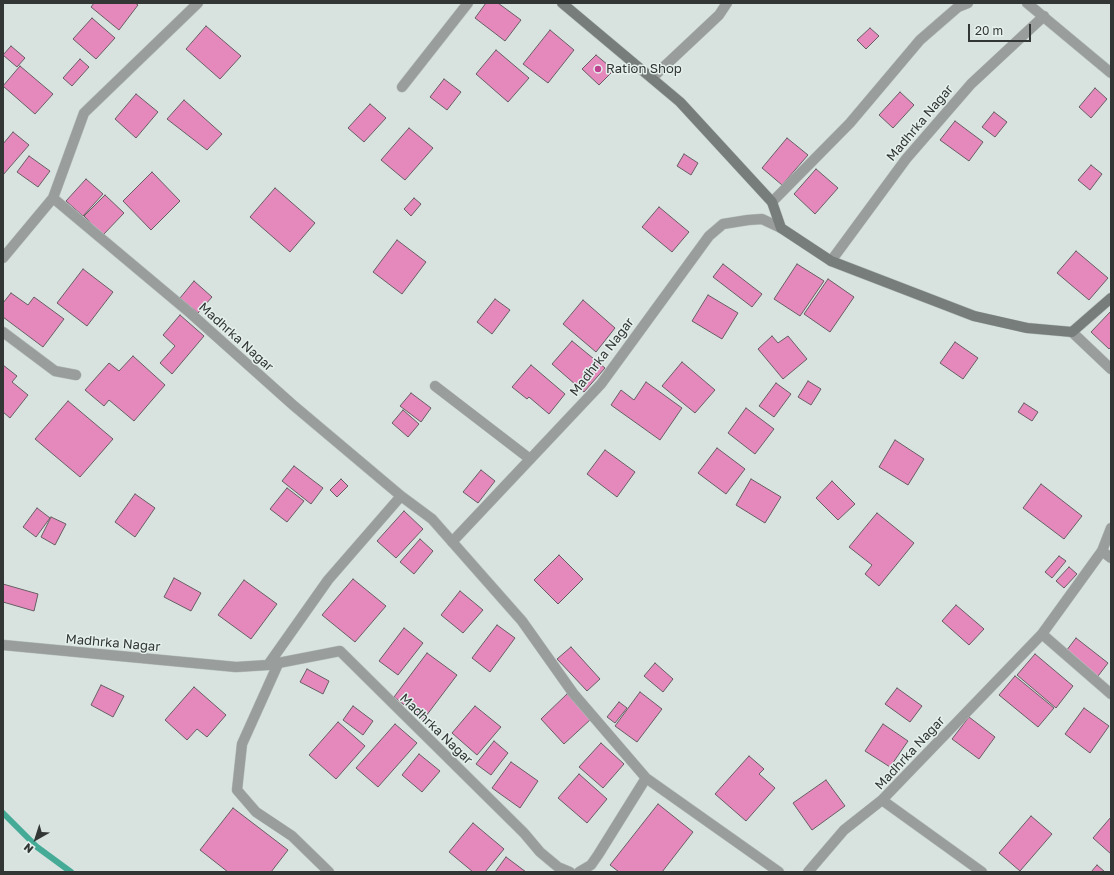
<!DOCTYPE html>
<html>
<head>
<meta charset="utf-8">
<style>
  body { margin:0 }
  #map { position:relative; width:1114px; height:875px; overflow:hidden; background:#d8e3e0; font-family:"Golos Text",sans-serif }
  canvas { display:block }
  .frame { position:absolute; inset:0; border:4px solid #323635; pointer-events:none }
  .north { position:absolute; left:16px; top:819px; width:40px; height:40px; -webkit-text-stroke:3px #e5f0ed; paint-order:stroke; rotate:219deg; font-size:11px; font-weight:700; line-height:16px; text-align:center; color:#323635 }
  .north::after { content:''; display:block; margin:auto; width:14px; height:18px; background:#323635; clip-path:polygon(50% 0,100% 100%,50% 72%,0 100%) }
  .scale { position:absolute; left:968px; top:24px; width:63px; height:18px; box-sizing:border-box; border:2px solid #323635; border-top:0; padding-left:5px; font-size:12px; line-height:14px; white-space:nowrap; color:#323635; -webkit-text-stroke:3px #e5f0ed; paint-order:stroke }
</style>
</head>
<body>
<div id="map">
<canvas width="1114" height="875"></canvas>
<div class="frame"></div>
<div class="north">N</div>
<div class="scale">20 m</div>
</div>
<script>
const ctx = document.querySelector('canvas').getContext('2d');
ctx.lineJoin = 'round';
const poly = rows => new Path2D(rows.map(r => 'M' + r).join(''));
function stroke(path, color, width, dash) { ctx.strokeStyle = color; ctx.lineWidth = width; ctx.lineCap = dash ? 'butt' : 'round'; ctx.setLineDash(dash || []); ctx.stroke(path); }
function paint(path, color) { ctx.fillStyle = color; ctx.fill(path, 'evenodd'); }
function label(font, color, halo, rows, align = 'center') {
  ctx.font = font + ' "Golos Text",sans-serif'; ctx.lineWidth = 3; ctx.setLineDash([]); ctx.textBaseline = 'middle'; ctx.strokeStyle = halo; ctx.fillStyle = color; for (const [text, x, y, turn = 0] of rows) {
    ctx.save(); ctx.translate(x, y); ctx.rotate((+turn || 0) * Math.PI / 180); ctx.textAlign = isNaN(turn) ? turn : align; if (halo) ctx.strokeText(text, 0, 0); ctx.fillText(text, 0, 0); ctx.restore();
  }
}
const stream = poly([
  [3,813,37,847,71,872]
]);
const building = poly([
  [94,3,135,3,138,5,119,30,91,7,94,3],
  [486,3,498,3,521,20,505,41,475,18,486,3],
  [92,18,115,38,96,59,73,39,92,18],
  [206,26,241,56,220,79,186,49,206,26],
  [870,28,879,36,866,49,857,40,870,28],
  [550,30,574,50,548,83,523,64,550,30],
  [11,46,25,58,17,67,3,55,11,46],
  [496,50,529,78,508,102,476,74,496,50],
  [596,55,614,70,599,85,582,69,596,55],
  [80,59,89,67,72,86,63,78,80,59],
  [20,66,53,94,35,114,3,86,20,66],
  [444,79,461,92,447,110,430,97,444,79],
  [1095,88,1107,99,1091,118,1079,107,1095,88],
  [900,92,914,105,893,128,879,115,900,92],
  [136,94,158,112,136,138,115,119,136,94],
  [184,100,222,134,207,150,167,119,184,100],
  [370,104,386,118,364,142,348,128,370,104],
  [994,112,1007,122,995,137,982,127,994,112],
  [955,121,983,142,969,161,940,140,955,121],
  [409,128,433,148,405,180,381,160,409,128],
  [13,132,29,145,3,175,3,144,13,132],
  [787,138,808,155,782,185,762,168,787,138],
  [684,154,698,163,691,175,677,166,684,154],
  [29,156,50,171,38,187,17,172,29,156],
  [1091,165,1102,174,1090,190,1078,180,1091,165],
  [816,169,838,188,815,214,794,194,816,169],
  [152,172,180,201,151,230,123,201,152,172],
  [86,179,103,194,83,216,66,201,86,179],
  [275,188,315,223,290,252,250,217,275,188],
  [105,195,124,213,103,235,84,216,105,195],
  [414,198,421,204,411,216,404,209,414,198],
  [659,207,689,232,672,252,642,227,659,207],
  [397,240,426,262,402,294,373,272,397,240],
  [1076,251,1108,278,1089,300,1057,273,1076,251],
  [723,264,762,294,752,307,713,277,723,264],
  [797,264,824,281,800,316,774,299,797,264],
  [83,269,113,292,87,326,57,303,83,269],
  [828,279,854,297,830,332,804,314,828,279],
  [194,281,212,297,198,313,180,298,194,281],
  [11,293,28,305,34,297,64,319,43,347,3,317,3,303,11,293],
  [708,295,738,313,722,339,692,321,708,295],
  [495,299,510,310,492,334,477,322,495,299],
  [583,300,615,328,596,352,563,324,583,300],
  [1111,311,1111,347,1109,349,1091,332,1111,311],
  [180,315,204,336,172,374,160,363,175,346,163,335,180,315],
  [772,336,778,343,788,336,807,359,783,379,758,349,772,336],
  [572,341,605,368,584,392,552,364,572,341],
  [955,342,978,358,963,379,940,363,955,342],
  [133,356,165,385,134,421,109,400,104,406,85,390,109,363,119,371,133,356],
  [682,362,715,390,695,413,662,386,682,362],
  [3,365,17,376,12,382,28,395,10,418,3,412,3,365],
  [531,365,565,394,549,414,529,397,527,399,512,387,531,365],
  [808,381,821,389,811,405,798,397,808,381],
  [646,382,682,408,660,440,611,405,621,390,634,400,646,382],
  [776,383,791,394,774,417,759,406,776,383],
  [411,393,431,408,421,422,400,406,411,393],
  [68,401,113,439,80,477,35,439,68,401],
  [1024,403,1038,412,1032,421,1018,412,1024,403],
  [746,408,774,429,755,454,728,433,746,408],
  [403,410,419,424,408,437,392,423,403,410],
  [895,440,924,459,908,485,879,467,895,440],
  [717,448,745,469,726,494,698,473,717,448],
  [605,450,635,472,617,497,587,474,605,450],
  [294,466,323,488,311,504,282,481,294,466],
  [481,470,495,481,478,503,463,492,481,470],
  [341,479,348,486,337,497,330,490,341,479],
  [751,479,781,497,765,523,736,505,751,479],
  [832,481,855,504,838,520,816,498,832,481],
  [1041,484,1082,516,1064,539,1023,508,1041,484],
  [287,488,304,501,287,522,270,509,287,488],
  [135,494,155,508,135,537,115,522,135,494],
  [37,508,50,518,36,537,23,527,37,508],
  [404,511,423,529,396,558,377,541,404,511],
  [877,513,914,543,879,586,865,574,872,565,849,547,877,513],
  [51,517,66,524,55,545,41,537,51,517],
  [420,539,433,551,414,574,400,562,420,539],
  [559,555,583,579,558,604,534,580,559,555],
  [1059,556,1066,561,1052,578,1045,572,1059,556],
  [1069,567,1077,574,1064,588,1056,581,1069,567],
  [174,578,201,593,191,611,164,597,174,578],
  [353,579,386,606,355,642,322,615,353,579],
  [244,580,277,604,251,639,218,615,244,580],
  [3,584,38,594,34,611,3,602,3,584],
  [460,591,483,610,463,633,441,615,460,591],
  [956,605,984,629,969,645,942,621,956,605],
  [497,625,515,638,490,672,472,658,497,625],
  [404,628,423,643,398,675,379,661,404,628],
  [1076,638,1108,663,1095,680,1063,655,1076,638],
  [571,647,600,679,587,691,557,659,571,647],
  [427,653,457,675,423,720,394,697,427,653],
  [1035,654,1073,686,1056,708,1017,675,1035,654],
  [655,663,673,679,663,692,644,676,655,663],
  [307,669,329,681,323,694,300,682,307,669],
  [1015,676,1054,708,1038,727,999,695,1015,676],
  [101,685,124,696,113,717,91,705,101,685],
  [194,687,226,715,207,737,197,729,187,740,165,720,194,687],
  [897,688,922,706,910,722,885,704,897,688],
  [640,692,662,709,637,742,615,726,640,692],
  [567,694,591,719,564,744,541,719,567,694],
  [619,702,627,708,615,723,607,717,619,702],
  [353,706,373,721,363,735,343,720,353,706],
  [475,706,501,727,477,755,452,733,475,706],
  [1084,708,1109,726,1090,753,1065,734,1084,708],
  [969,717,995,737,979,759,952,739,969,717],
  [338,722,365,746,336,779,309,755,338,722],
  [395,724,417,743,378,787,356,768,395,724],
  [883,724,908,741,890,767,865,751,883,724],
  [494,741,508,753,491,775,476,764,494,741],
  [601,743,624,764,603,788,579,767,601,743],
  [419,754,440,771,422,792,402,775,419,754],
  [749,756,764,769,759,774,775,788,746,821,715,794,749,756],
  [511,762,538,781,520,808,492,788,511,762],
  [579,774,607,799,587,823,558,798,579,774],
  [826,780,845,806,812,830,793,803,826,780],
  [658,804,693,832,662,872,619,872,610,865,658,804],
  [233,808,288,850,271,872,228,872,200,850,233,808],
  [1031,816,1052,834,1020,871,999,853,1031,816],
  [1111,817,1111,854,1093,838,1111,817],
  [473,823,504,849,485,872,473,872,449,852,473,823],
  [506,857,526,872,495,872,506,857],
  [1097,865,1105,872,1091,872,1097,865]
]);
const lane = poly([
  [652,78,719,15,727,3],
  [435,386,530,459]
]);
const street = poly([
  [1027,3,1111,73],
  [402,87,468,3],
  [53,198,189,312,293,405,401,496,432,519,522,621,573,693,646,778,779,872],
  [772,202,850,123,920,40,958,7,968,3],
  [3,258,53,198,84,113,198,3],
  [831,261,906,159,971,84,1044,16],
  [3,332,55,371,76,375],
  [1072,332,1111,369],
  [452,542,601,384,709,236,723,224,748,220,762,219,781,228],
  [1102,551,1111,558],
  [1042,634,1111,694],
  [3,645,236,667,268,665,340,651,524,833,540,852,558,867,570,872],
  [278,664,242,744,237,790,256,812,292,836,329,872],
  [268,665,328,580,401,496],
  [882,800,982,872],
  [579,872,591,865,598,855,646,778],
  [808,872,844,830,882,800,1042,634,1102,551,1111,528]
]);
const secondary = poly([
  [562,3,680,102,772,202,781,228,831,261,974,316,1027,328,1072,332,1111,298]
]);
const markers = [
  [598,69,4,"#be408e"]
];
const poiNames = [
  ["Ration Shop",606,69]
];
const streetNames = [
  ["Madhrka Nagar",920,123,-50],
  ["Madhrka Nagar",236,337,42],
  ["Madhrka Nagar",602,357,-52],
  ["Madhrka Nagar",113,643,5],
  ["Madhrka Nagar",436,729,44],
  ["Madhrka Nagar",910,753,-47]
];
stroke(stream, '#45ab97', 6);
paint(building, '#e589bc');
stroke(building, '#675e62', 1);
stroke(lane, '#b7c0be', 11);
stroke(street, '#b7c0be', 11);
stroke(secondary, '#b7c0be', 11);
stroke(lane, '#999d9c', 10);
stroke(street, '#999d9c', 10);
stroke(secondary, '#777d7b', 10);
for (const [x, y, r, color] of markers) { const dot = new Path2D(); dot.arc(x, y, r, 0, 2 * Math.PI); ctx.fillStyle = color; ctx.fill(dot); stroke(dot, '#e5f0ed', 1.5); }
label('13px', '#323635', '#e5f0ed', poiNames, 'left');
label('13px', '#323635', '#e5f0ed', streetNames);
</script>
</body>
</html>
